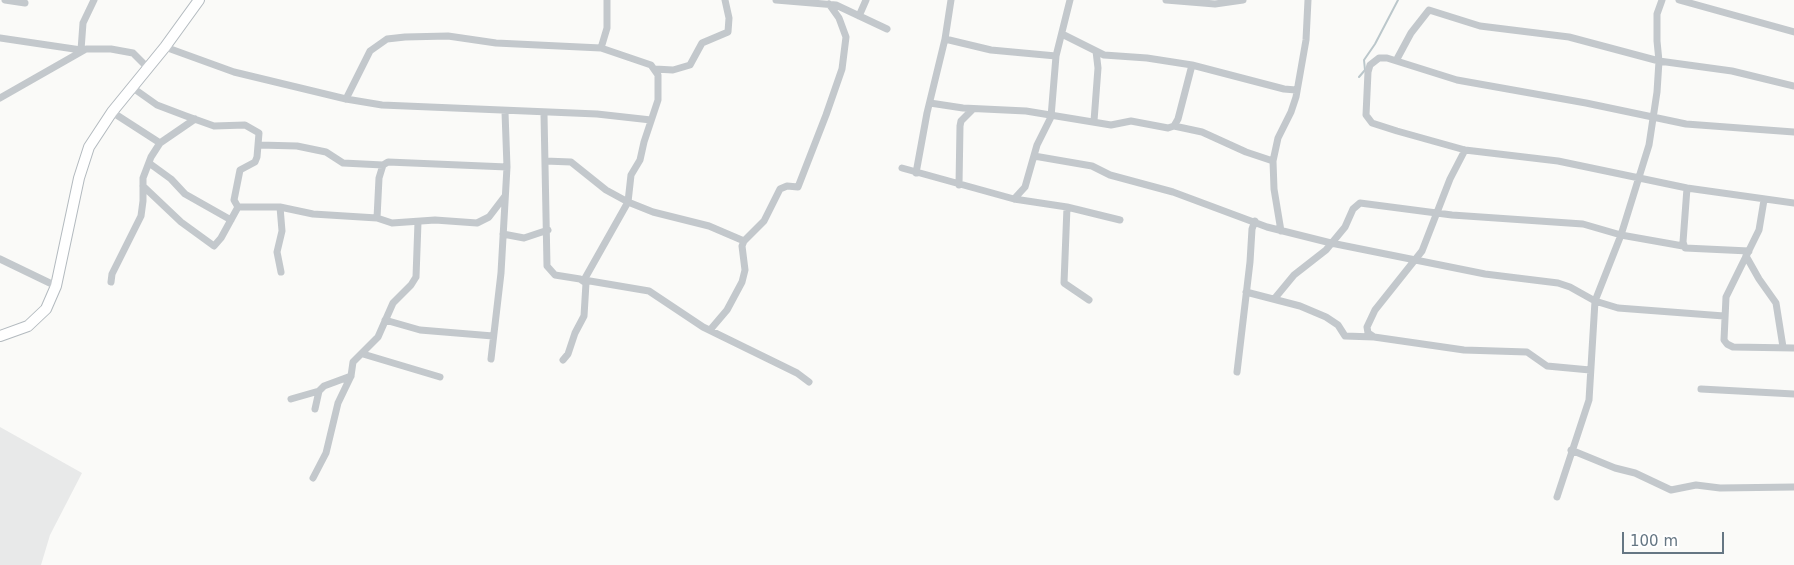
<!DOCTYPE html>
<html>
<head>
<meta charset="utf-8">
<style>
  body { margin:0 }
  #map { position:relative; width:1794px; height:565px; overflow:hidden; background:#fafaf8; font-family:"DejaVu Sans",sans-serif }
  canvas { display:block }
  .scale { position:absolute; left:1622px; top:532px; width:102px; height:22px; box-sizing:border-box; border:2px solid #657683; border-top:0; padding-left:6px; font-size:15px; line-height:18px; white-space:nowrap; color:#657683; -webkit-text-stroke:4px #fff; paint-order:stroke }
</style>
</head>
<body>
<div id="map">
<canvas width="1794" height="565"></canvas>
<div class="scale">100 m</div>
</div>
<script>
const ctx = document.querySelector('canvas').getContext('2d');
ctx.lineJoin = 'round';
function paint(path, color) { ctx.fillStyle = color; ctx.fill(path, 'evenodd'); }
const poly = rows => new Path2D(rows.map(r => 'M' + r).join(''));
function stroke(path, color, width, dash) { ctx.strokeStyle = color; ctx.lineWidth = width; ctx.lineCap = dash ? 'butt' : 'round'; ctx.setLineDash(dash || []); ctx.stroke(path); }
const built = poly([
  [0,427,82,473,50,535,41,565,0,565]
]);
const stream = poly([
  [1359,77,1365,70,1364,60,1375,44,1398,0]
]);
const street = poly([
  [5,0,25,3],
  [776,0,836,5,887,29],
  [1166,0,1215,4,1243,0],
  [1679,0,1794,32],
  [859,16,866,0],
  [1062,34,1104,55,1147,58,1192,65,1284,89,1296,90],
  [0,38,81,50,83,23,94,0],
  [945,39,991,50,1056,56],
  [165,47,234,72,346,99,382,105,597,114,651,120],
  [601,48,607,28,607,0],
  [1397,59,1411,33,1429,10,1480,26,1569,37,1659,61,1732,71,1794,86],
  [655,69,673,70,690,65,702,43,728,32,729,18,725,0],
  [133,88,157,105,186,116,214,126,245,125,259,133,257,157,255,162,240,170,234,200,238,207,280,207,313,214,377,218,379,178,383,165,388,162,507,167],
  [0,98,86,49,111,49,133,53,148,68],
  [346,99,370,51,387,39,405,37,448,36,496,43,601,48,651,65,658,75,658,100,644,142,640,160,631,175,628,202,584,280,649,291,703,327,797,373,809,382],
  [930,103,963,108,1026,111,1111,125,1131,121,1168,128,1174,126,1178,119,1192,65],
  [112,112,160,143],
  [544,114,547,266,555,275,580,279,586,283,584,316,575,333,568,354,563,360],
  [1094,121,1098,68,1096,51],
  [1174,126,1202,132,1246,152,1273,161],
  [1794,132,1686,124,1586,103,1457,80,1387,58,1379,58,1370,65,1368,72,1366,115,1372,123,1397,131,1465,150,1558,161,1687,188,1794,203],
  [259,145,297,146,326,152,343,163,383,165],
  [1465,150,1450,179,1422,251,1375,310,1367,327,1368,333,1374,337,1464,350,1527,352,1547,366,1590,370],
  [1034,156,1092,166,1110,175,1173,192,1267,227,1331,243,1485,274,1558,283,1570,287,1595,301,1618,308,1724,316],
  [545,161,571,162,606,190,628,202,653,212,709,226,744,241],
  [149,163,171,179,185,194,231,220],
  [902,168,1014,199,1067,207,1120,220],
  [916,173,927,113,945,39,951,0],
  [959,185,960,126,961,121,973,109],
  [143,186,181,222,214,246,221,238,238,207],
  [1687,188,1683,242,1685,248,1749,251],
  [1014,199,1025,187,1037,145,1051,117,1056,56,1070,0],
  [1764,200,1759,230,1726,297,1724,340,1727,344,1733,347,1794,348],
  [280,207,282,231,277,252,281,272],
  [1067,207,1064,283,1089,300],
  [377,218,392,223,435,220,477,223,489,217,505,196],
  [1281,231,1274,189,1273,161,1278,138,1291,112,1296,97,1306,40,1308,0],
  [503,234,524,238,548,230],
  [1746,256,1759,279,1776,303,1783,347],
  [0,259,56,286],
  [111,282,112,274,141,216,143,201,143,178,151,157,160,143,195,119],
  [1246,292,1300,306,1326,317,1338,325,1345,336,1374,337],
  [1275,298,1294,275,1326,250,1345,227,1353,209,1360,203,1452,215,1583,224,1621,235,1683,246],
  [385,320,420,330,493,336],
  [710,330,727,310,742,282,745,270,742,246,744,241,764,221,780,189,787,186,798,187,826,115,842,69,846,37,839,18,829,4],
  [363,354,440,377],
  [491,359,501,273,507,167,505,112],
  [1237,372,1250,262,1252,229,1255,221],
  [1701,389,1794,394],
  [291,399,319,391],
  [315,409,319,391,324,386,351,376],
  [1571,450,1615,468,1635,473,1671,490,1696,485,1720,488,1794,487],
  [313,478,326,453,338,403,351,376,353,362,378,337,393,303,411,285,416,277,418,222],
  [1557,497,1589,400,1595,301,1621,235,1649,145,1657,92,1659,61,1657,41,1657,14,1662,0]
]);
const secondary = poly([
  [0,336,28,326,46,309,56,286,79,178,89,147,112,112,165,47,199,0]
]);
paint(built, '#e8e9e9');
stroke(stream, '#bbc7cb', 2);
stroke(secondary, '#b3babf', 12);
stroke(street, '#c3c8cc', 7);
stroke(secondary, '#fff', 10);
</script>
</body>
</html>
